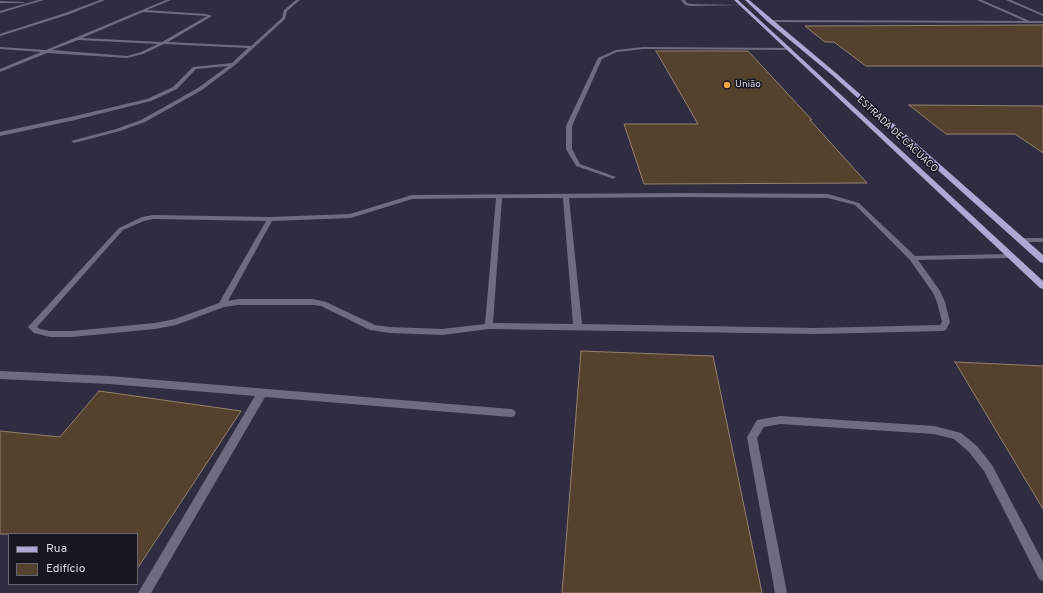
<!DOCTYPE html>
<html>
<head>
<meta charset="utf-8">
<style>
  body { margin:0 }
  #map { position:relative; width:1043px; height:593px; overflow:hidden; background:#302c42; font-family:Overpass,sans-serif }
  canvas { display:block }
  .legend { position:absolute; left:8px; top:533px; width:130px; height:52px; box-sizing:border-box; background:#181620; border:1px solid #666470; margin:0; padding:5px 7px; list-style:none; font-size:12px; color:#dbdae8 }
  .legend li { display:flex; align-items:center; gap:8px; height:20px }
  .legend b { width:20px; border:1px solid #666470 }
</style>
</head>
<body>
<div id="map">
<canvas width="1043" height="593"></canvas>
<ul class="legend">
<li><b style="height:5px;background:#aea8d4"></b>Rua</li>
<li><b style="height:11px;background:#54422f"></b>Edifício</li>
</ul>
</div>
<script>
const ctx = document.querySelector('canvas').getContext('2d');
ctx.lineJoin = 'round';
function paint(path, color) { ctx.fillStyle = color; ctx.fill(path, 'evenodd'); }
const poly = rows => new Path2D(rows.map(r => 'M' + r).join(''));
function stroke(path, color, width, dash) { ctx.strokeStyle = color; ctx.lineWidth = width; ctx.lineCap = dash ? 'butt' : 'round'; ctx.setLineDash(dash || []); ctx.stroke(path); }
function label(font, color, halo, rows, align = 'center') {
  ctx.font = font + ' Overpass,sans-serif'; ctx.lineWidth = 3; ctx.setLineDash([]); ctx.textBaseline = 'middle'; ctx.strokeStyle = halo; ctx.fillStyle = color; for (const [text, x, y, turn = 0] of rows) {
    ctx.save(); ctx.translate(x, y); ctx.rotate((+turn || 0) * Math.PI / 180); ctx.textAlign = isNaN(turn) ? turn : align; if (halo) ctx.strokeText(text, 0, 0); ctx.fillText(text, 0, 0); ctx.restore();
  }
}
const building = poly([
  [1043,25,1043,66,866,66,834,42,825,42,805,26,1043,25],
  [656,51,748,51,812,120,810,120,867,183,644,184,624,124,698,124,656,51],
  [909,105,1043,106,1043,153,1015,134,946,134,909,105],
  [581,351,713,356,762,593,562,593,581,351],
  [955,362,1043,366,1043,509,955,362],
  [99,391,241,411,137,569,137,534,0,534,0,431,60,437,99,391]
]);
const service = poly([
  [681,0,685,0,687,3,690,4,744,5,690,6,685,5,681,0],
  [977,0,982,0,1032,22,1029,23,977,0],
  [1006,0,1011,0,1043,14,1043,16,1006,0],
  [643,47,790,48,792,49,790,50,643,49,617,52,602,59,572,126,572,149,580,164,616,177,613,179,611,178,576,166,566,149,566,126,598,58,616,50,643,47],
  [681,193,828,194,859,203,915,256,1010,254,1014,256,1010,258,918,260,940,291,945,302,950,322,946,330,943,331,815,334,489,329,442,335,390,333,370,330,321,306,313,305,238,305,224,307,176,325,155,329,72,337,50,337,34,333,28,327,119,228,142,217,153,215,270,217,350,214,412,195,681,193],
  [681,197,828,198,855,205,910,260,933,293,937,302,942,322,940,325,815,328,582,324,569,198,681,197],
  [496,198,485,324,442,329,390,327,375,325,326,302,313,299,238,299,228,301,272,221,351,218,412,199,496,198],
  [502,198,563,198,573,324,493,323,502,198],
  [153,219,266,221,219,303,175,319,155,323,72,331,50,331,40,329,37,327,123,230,144,221,153,219],
  [1019,238,1043,238,1043,242,1019,242,1018,240,1019,238],
  [0,371,109,376,511,409,514,410,516,413,514,416,511,417,265,397,151,593,138,593,255,396,109,384,0,379,0,371],
  [780,416,934,426,961,433,977,446,992,465,1043,562,1043,581,1039,579,984,471,969,452,954,439,934,434,780,424,764,427,757,438,787,593,775,593,747,437,757,420,780,416]
]);
const minor = poly([
  [38,0,44,0,0,13,0,11,38,0],
  [100,0,105,0,67,15,0,36,0,34,65,13,100,0],
  [166,0,171,0,147,10,206,14,212,16,168,42,251,46,282,18,284,10,296,0,300,0,287,11,285,19,235,65,202,90,145,122,120,131,74,143,71,141,116,129,141,120,198,88,228,66,196,69,177,89,151,101,75,120,0,136,0,132,75,116,147,99,173,87,193,67,232,63,248,48,164,44,143,54,127,58,47,53,0,72,0,69,41,52,0,49,0,47,46,50,166,0],
  [143,12,207,16,162,42,82,38,143,12],
  [78,40,79,40,158,44,141,52,127,56,52,50,78,40],
  [0,1,23,2,25,3,0,3,0,1],
  [769,20,1043,21,1043,23,770,22,769,20]
]);
const primary = poly([
  [734,0,738,0,1043,281,1043,289,1040,288,734,0],
  [745,0,749,0,836,73,1043,255,1043,263,1040,262,832,75,768,22,745,0]
]);
const markers = [
  [727,85,4,"#f4a443"]
];
const farPoinames = [
  ["União",735,85]
];
const farStreetnames = [
  ["ESTRADA DE CACUACO",897,135,43]
];
paint(building, '#54422f');
stroke(building, '#95816c', 1);
paint(service, '#6f6c82');
paint(minor, '#6f6c82');
paint(primary, '#aea8d4');
for (const [x, y, r, color] of markers) { const dot = new Path2D(); dot.arc(x, y, r, 0, 2 * Math.PI); ctx.fillStyle = color; ctx.fill(dot); stroke(dot, '#181620', 1.5); }
label('10px', '#dbdae8', '#181620', farPoinames, 'left');
label('10px', '#dbdae8', '#181620', farStreetnames);
</script>
</body>
</html>
